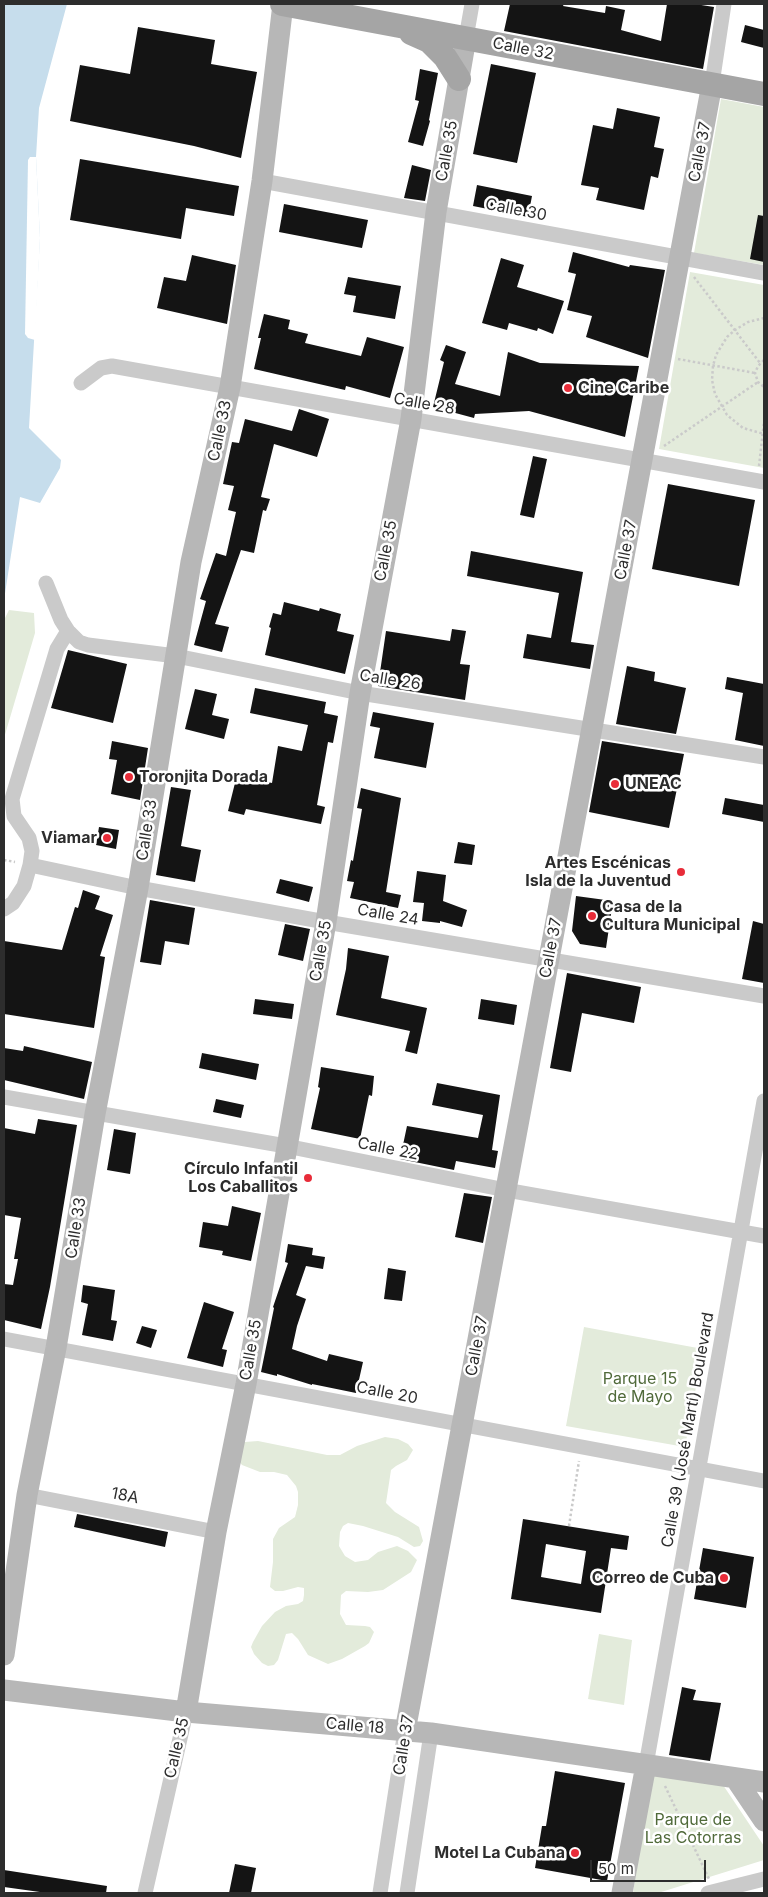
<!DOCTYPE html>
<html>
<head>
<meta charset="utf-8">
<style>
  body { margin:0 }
  #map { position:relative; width:768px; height:1897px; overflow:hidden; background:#fff; font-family:Inter,sans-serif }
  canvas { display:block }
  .frame { position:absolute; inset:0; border:5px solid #2d2d2d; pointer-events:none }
  .scale { position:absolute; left:590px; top:1860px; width:116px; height:22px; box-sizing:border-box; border:2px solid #2d2d2d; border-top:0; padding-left:6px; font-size:15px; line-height:18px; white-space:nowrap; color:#2d2d2d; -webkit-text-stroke:4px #fff; paint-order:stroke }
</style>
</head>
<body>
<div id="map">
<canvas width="768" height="1897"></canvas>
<div class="frame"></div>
<div class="scale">50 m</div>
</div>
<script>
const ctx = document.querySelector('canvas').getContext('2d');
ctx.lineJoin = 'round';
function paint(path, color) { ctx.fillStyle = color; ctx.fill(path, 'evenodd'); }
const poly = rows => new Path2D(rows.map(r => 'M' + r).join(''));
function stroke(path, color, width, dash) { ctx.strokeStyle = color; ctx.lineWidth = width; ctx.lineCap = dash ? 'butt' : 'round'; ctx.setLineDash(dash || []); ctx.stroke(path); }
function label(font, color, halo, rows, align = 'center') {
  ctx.font = font + ' Inter,sans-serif'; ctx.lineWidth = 5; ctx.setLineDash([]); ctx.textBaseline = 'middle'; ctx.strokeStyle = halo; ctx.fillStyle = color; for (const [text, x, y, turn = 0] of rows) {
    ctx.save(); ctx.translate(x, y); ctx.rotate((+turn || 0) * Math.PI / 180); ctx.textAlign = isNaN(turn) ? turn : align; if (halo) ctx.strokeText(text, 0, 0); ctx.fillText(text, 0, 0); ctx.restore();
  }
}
const green = poly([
  [721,99,764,107,764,265,694,253],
  [690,272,764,285,764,468,659,449],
  [9,610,34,613,35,633,4,738,4,620],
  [584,1327,703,1349,685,1447,566,1426],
  [385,1437,398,1439,408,1444,413,1450,407,1460,396,1466,391,1470,386,1503,395,1512,419,1527,423,1541,420,1546,414,1547,398,1537,363,1526,348,1523,343,1526,340,1532,339,1546,345,1556,355,1562,368,1560,378,1552,397,1546,408,1551,417,1560,411,1572,383,1590,368,1592,346,1591,341,1595,340,1614,346,1625,365,1626,370,1627,374,1632,369,1643,365,1646,342,1659,328,1664,308,1655,298,1639,292,1633,286,1634,278,1660,274,1665,268,1666,262,1663,254,1654,251,1647,253,1642,262,1626,275,1612,286,1606,298,1604,303,1601,304,1595,304,1588,298,1587,283,1591,275,1591,270,1587,273,1562,273,1539,279,1528,295,1517,298,1505,298,1492,296,1486,287,1475,274,1472,260,1472,242,1465,234,1455,232,1443,258,1441,327,1455,340,1455,357,1446],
  [599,1634,632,1640,624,1705,588,1699],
  [651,1774,721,1782,764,1846,764,1860,658,1893,633,1893]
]);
const water = poly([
  [4,4,67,4,39,108,36,157,40,238,29,428,61,460,60,468,40,503,20,497,4,600]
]);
const pier = poly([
  [30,157,36,157,40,238,35,340,28,338,25,334,28,160]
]);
const building = poly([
  [510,4,564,4,563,6,605,13,606,6,625,10,621,30,661,41,667,4,695,4,714,7,703,69,504,31],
  [745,25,764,30,764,48,741,42],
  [138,27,215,40,211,64,257,72,241,158,194,146,70,121,80,65,130,74],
  [491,64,536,73,517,163,473,154],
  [420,69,438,73,429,120,430,121,423,146,408,142,419,101,415,100],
  [617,108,660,117,654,147,664,149,658,178,651,176,644,210,596,200,599,188,581,185,593,125,613,129],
  [80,159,239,186,234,216,186,208,181,239,70,220],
  [412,165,431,170,425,201,404,198],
  [477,185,532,196,528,217,473,206],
  [284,204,368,220,362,248,279,232],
  [758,215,764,216,764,262,750,259],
  [573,252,629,267,630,265,665,270,648,358,586,337,592,316,567,310,576,274,568,272],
  [192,255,236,265,227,324,157,308,164,277,186,281],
  [501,258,524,265,517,287,564,301,553,334,538,328,537,331,509,323,507,330,482,323],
  [348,277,401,286,395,319,353,312,356,296,344,294],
  [264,314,290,320,288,329,308,334,305,343,361,356,367,337,404,347,390,398,346,386,345,390,254,369,261,338,258,338],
  [446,345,466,352,455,384,500,396,508,352,540,363,639,366,625,437,529,411,475,414,474,418,433,407,444,362,440,360],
  [299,409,329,419,317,457,274,444,261,497,270,499,266,511,263,510,254,553,241,550,215,624,229,627,222,652,194,645,206,601,200,599,216,553,226,556,236,512,228,510,234,486,223,484,232,442,239,443,245,419,292,431],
  [533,456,547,459,534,518,520,515],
  [668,484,755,500,739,586,652,569],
  [471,551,583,572,571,642,594,645,590,669,523,658,527,634,551,638,559,593,467,576],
  [284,602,319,611,320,608,341,614,337,631,354,635,345,674,265,655,271,628,269,627,273,613,281,615],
  [452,629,466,631,460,664,470,665,465,700,378,686,386,631,450,641],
  [68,650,127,664,113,723,51,708],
  [627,666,655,672,654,681,686,688,676,734,616,724],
  [727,677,764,684,764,746,735,740,743,693,725,689],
  [255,688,326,702,324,713,338,716,333,743,328,742,317,805,325,807,321,824,246,809,244,815,228,811,237,775,272,783,278,746,302,751,308,725,250,713],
  [195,689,217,694,212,715,229,719,224,739,185,729],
  [373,712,434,723,426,768,374,758,380,728,370,726],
  [112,741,148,748,140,800,111,794,117,760,109,759],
  [602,741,684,754,669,828,589,812],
  [171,787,191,790,181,846,201,850,195,882,156,875],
  [361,788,401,798,386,892,401,895,398,908,350,898,354,882,347,881,351,860,353,861,362,809,357,808],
  [725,798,764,805,764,822,722,814],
  [99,827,119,830,116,849,96,845],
  [458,842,475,845,472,865,454,863],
  [417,871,446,875,443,901,467,910,462,927,440,921,440,923,422,921,424,903,413,902],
  [280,879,313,887,309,902,276,893],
  [83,890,100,896,95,909,113,915,100,956,105,957,94,1028,4,1014,4,941,62,950,75,907,78,908],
  [576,896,613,901,606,948,580,944,572,931],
  [150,900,195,908,189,945,165,941,161,965,140,962],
  [753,921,764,924,764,983,742,979],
  [285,924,310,929,303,961,278,955],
  [348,948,389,956,381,998,427,1008,417,1054,405,1051,410,1031,336,1015,346,969],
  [567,973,641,987,634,1023,582,1013,571,1072,550,1068],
  [255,999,294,1004,292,1019,253,1014],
  [481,999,517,1005,514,1025,478,1019],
  [24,1046,92,1062,84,1099,4,1080,4,1048,23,1051],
  [202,1053,259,1064,256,1080,199,1068],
  [321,1067,374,1076,372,1096,369,1095,360,1139,311,1129,320,1088,318,1087],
  [437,1083,500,1095,492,1150,498,1151,495,1168,456,1161,454,1170,400,1159,407,1126,478,1138,483,1115,432,1105],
  [216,1099,244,1105,241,1118,213,1112],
  [38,1119,77,1125,50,1287,41,1329,4,1320,4,1284,13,1285,18,1259,14,1259,21,1218,4,1215,4,1128,35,1134],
  [114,1129,136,1133,130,1174,107,1170],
  [464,1193,492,1197,483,1243,455,1237],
  [232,1206,261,1213,251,1261,222,1255,223,1251,199,1247,203,1222,228,1226],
  [288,1244,313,1248,312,1255,325,1257,323,1269,306,1266,296,1295,306,1299,297,1326,292,1349,327,1361,329,1354,363,1362,356,1393,312,1384,312,1385,277,1374,277,1376,261,1372,274,1308,273,1307,288,1263,285,1262],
  [388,1268,406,1271,402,1301,384,1299],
  [83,1285,115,1290,111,1320,117,1321,113,1341,82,1335,88,1304,81,1302],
  [204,1302,234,1312,222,1349,227,1350,223,1367,187,1358],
  [142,1326,157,1330,151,1348,136,1343],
  [77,1514,168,1532,165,1547,74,1527],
  [523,1519,629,1536,627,1550,611,1548,601,1613,511,1599],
  [546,1544,586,1551,581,1584,541,1577],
  [703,1548,754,1557,746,1608,694,1599],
  [682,1687,696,1690,693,1700,721,1703,710,1761,669,1755],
  [555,1771,625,1783,607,1881,535,1868,542,1826,546,1826],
  [235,1864,256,1868,251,1893,229,1893],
  [4,1870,107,1886,106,1893,47,1893,4,1887]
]);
const path = poly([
  [694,277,760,363],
  [764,318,748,322,735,330,727,337,716,355,713,366,712,380,715,394,727,415,743,428,764,434],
  [678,359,755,373],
  [764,360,758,366,755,373,758,382,764,387],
  [664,446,758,382],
  [759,466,764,422],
  [4,860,15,862],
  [569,1526,579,1461],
  [665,1786,709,1879]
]);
const street = poly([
  [466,38,472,4],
  [712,84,724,4],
  [262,181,764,273],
  [81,383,101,368,112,366,764,482],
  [46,583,61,620,68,631,79,642,88,645,176,656,360,693,764,757],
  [30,865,138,888,326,922,764,996],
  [4,909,13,903,24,886,30,865,32,851,29,838,14,816,12,799,57,649,68,631],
  [4,1097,286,1146,506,1190,764,1236],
  [4,1339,764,1481],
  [27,1495,216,1532],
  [646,1765,764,1101],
  [145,1893,186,1712],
  [380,1893,405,1731],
  [407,1893,431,1733],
  [708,1893,764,1879]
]);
const secondary = poly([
  [4,1655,27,1495,56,1348,95,1114,138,888,191,562,230,387,262,181,283,4],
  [4,1690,186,1712,431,1733,764,1782],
  [186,1712,216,1532,246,1384,326,922,360,693,411,419,436,212,466,38],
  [405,1731,712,84],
  [735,1778,764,1821],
  [622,1893,646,1765]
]);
const primary = poly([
  [282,4,764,94],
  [411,33,429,41,445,57,459,79]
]);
const markers = [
  [568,388,5,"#e82c39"],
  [129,777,5,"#e82c39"],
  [615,784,5,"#e82c39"],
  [107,838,5,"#e82c39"],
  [681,872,5,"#e82c39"],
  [592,916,5,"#e82c39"],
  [308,1178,5,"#e82c39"],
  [724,1578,5,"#e82c39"],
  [575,1853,5,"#e82c39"]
];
const streetNames = [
  ["Calle 32",523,49,11],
  ["Calle 35",447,151,-80],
  ["Calle 37",700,152,-79],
  ["Calle 30",516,210,11],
  ["Calle 28",424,404,10],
  ["Calle 33",220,431,-78],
  ["Calle 37",626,550,-79],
  ["Calle 35",386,551,-79],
  ["Calle 26",390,680,9],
  ["Calle 33",147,830,-81],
  ["Calle 24",388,915,10],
  ["Calle 37",551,948,-79],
  ["Calle 35",321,951,-80],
  ["Calle 22",388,1149,11],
  ["Calle 33",76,1228,-81],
  ["Calle 37",477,1346,-79],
  ["Calle 35",251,1350,-80],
  ["Calle 20",387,1393,11],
  ["Calle 39 (José Martí) Boulevard",688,1430,-80],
  ["18A",125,1496,11],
  ["Calle 18",355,1726,5],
  ["Calle 37",404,1745,-81],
  ["Calle 35",177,1748,-77]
];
const poiNames = [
  ["Cine Caribe",578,388,"left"],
  ["Toronjita Dorada",139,777,"left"],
  ["UNEAC",625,784,"left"],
  ["Viamar",97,838],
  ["Artes Escénicas",671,863],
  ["Isla de la Juventud",671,881],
  ["Casa de la",602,907,"left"],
  ["Cultura Municipal",602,925,"left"],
  ["Círculo Infantil",298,1169],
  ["Los Caballitos",298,1187],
  ["Correo de Cuba",714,1578],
  ["Motel La Cubana",565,1853]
];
const parkNames = [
  ["Parque 15",640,1379],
  ["de Mayo",640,1397],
  ["Parque de",693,1820],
  ["Las Cotorras",693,1838]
];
paint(green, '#e3ebdb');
paint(water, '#c6ddec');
paint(pier, '#fff');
paint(building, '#141414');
stroke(path, '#cacaca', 2.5, [2.5, 2.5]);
stroke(street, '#cacaca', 15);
stroke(secondary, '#b7b7b7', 21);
stroke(primary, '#a5a5a5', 24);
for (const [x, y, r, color] of markers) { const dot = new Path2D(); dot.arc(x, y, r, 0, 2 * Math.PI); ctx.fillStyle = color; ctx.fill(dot); stroke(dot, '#fff', 2); }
label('16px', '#2d2d2d', '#fff', streetNames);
label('bold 16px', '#2d2d2d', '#fff', poiNames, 'right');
label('16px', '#506a3a', '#fff', parkNames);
</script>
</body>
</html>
